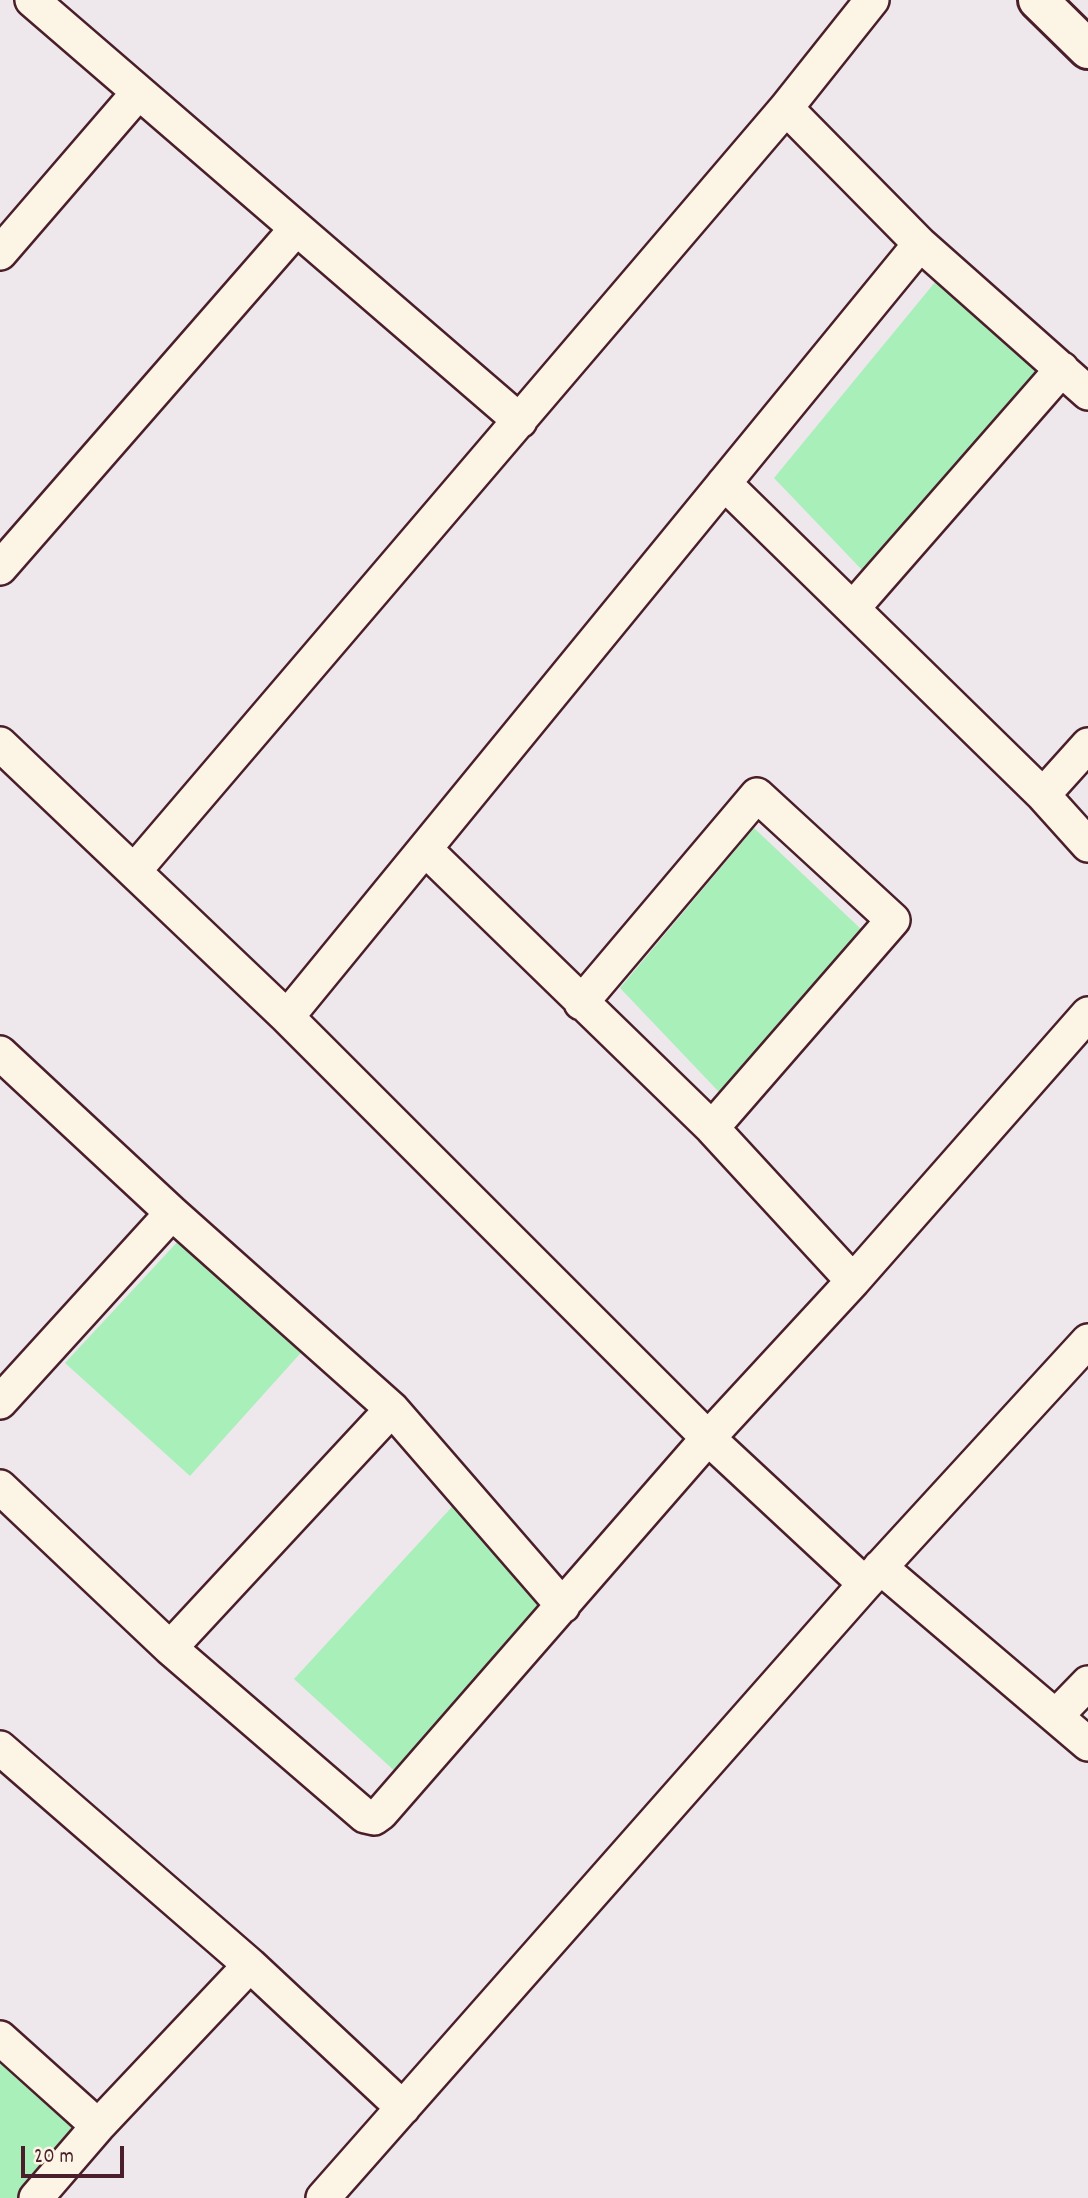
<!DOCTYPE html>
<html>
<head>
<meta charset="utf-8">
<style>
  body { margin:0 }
  #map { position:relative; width:1088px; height:2198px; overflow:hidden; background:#eee8ec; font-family:Dekko,sans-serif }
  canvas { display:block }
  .scale { position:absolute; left:21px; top:2146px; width:103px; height:32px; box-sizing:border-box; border:4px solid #4a1f2b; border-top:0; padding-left:9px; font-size:21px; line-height:24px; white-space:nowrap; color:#4a1f2b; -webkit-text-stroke:5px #fcf5e5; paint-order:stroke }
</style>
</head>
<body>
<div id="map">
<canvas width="1088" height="2198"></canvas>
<div class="scale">20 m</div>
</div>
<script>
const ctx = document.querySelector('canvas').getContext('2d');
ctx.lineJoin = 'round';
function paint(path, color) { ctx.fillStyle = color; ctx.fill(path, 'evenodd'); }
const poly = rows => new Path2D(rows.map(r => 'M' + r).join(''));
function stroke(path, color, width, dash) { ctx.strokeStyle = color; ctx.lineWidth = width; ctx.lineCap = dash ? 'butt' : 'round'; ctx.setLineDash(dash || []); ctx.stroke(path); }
const green = poly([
  [945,270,1058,366,878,569,863,571,774,478],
  [754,828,862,930,719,1092,620,988],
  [181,1238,307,1346,190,1476,65,1363],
  [461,1497,557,1590,399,1775,294,1679],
  [0,2055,85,2130,23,2198,0,2198]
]);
const street = poly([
  [32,0,520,421],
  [786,108,920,244,1088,393],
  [0,253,138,93],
  [724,483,1043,795,1088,845],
  [0,568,296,229],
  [853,608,1062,369],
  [0,744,287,1017,708,1438,865,1584],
  [1043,795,1088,745],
  [425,849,712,1128,853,1281],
  [135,870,786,108,872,0],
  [581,1003,757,795,893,920,712,1128],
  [287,1017,920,244],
  [0,1053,172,1213,392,1409,563,1606],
  [0,1402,172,1213],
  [0,1487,170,1648,365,1816,374,1818,381,1813,708,1438,853,1281,1088,1014],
  [880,1567,1088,1744],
  [170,1648,392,1409],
  [1056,1716,1088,1683],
  [0,1748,250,1965,403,2108],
  [0,2038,98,2126],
  [36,2198,98,2126,250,1965],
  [323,2198,865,1584,1088,1341]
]);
const secondary = poly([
  [1038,0,1088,49]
]);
paint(green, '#a9efba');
stroke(street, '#4a1f2b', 38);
stroke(secondary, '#4a1f2b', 44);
stroke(street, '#fcf5e5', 33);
stroke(secondary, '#fcf5e5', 38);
</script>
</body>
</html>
